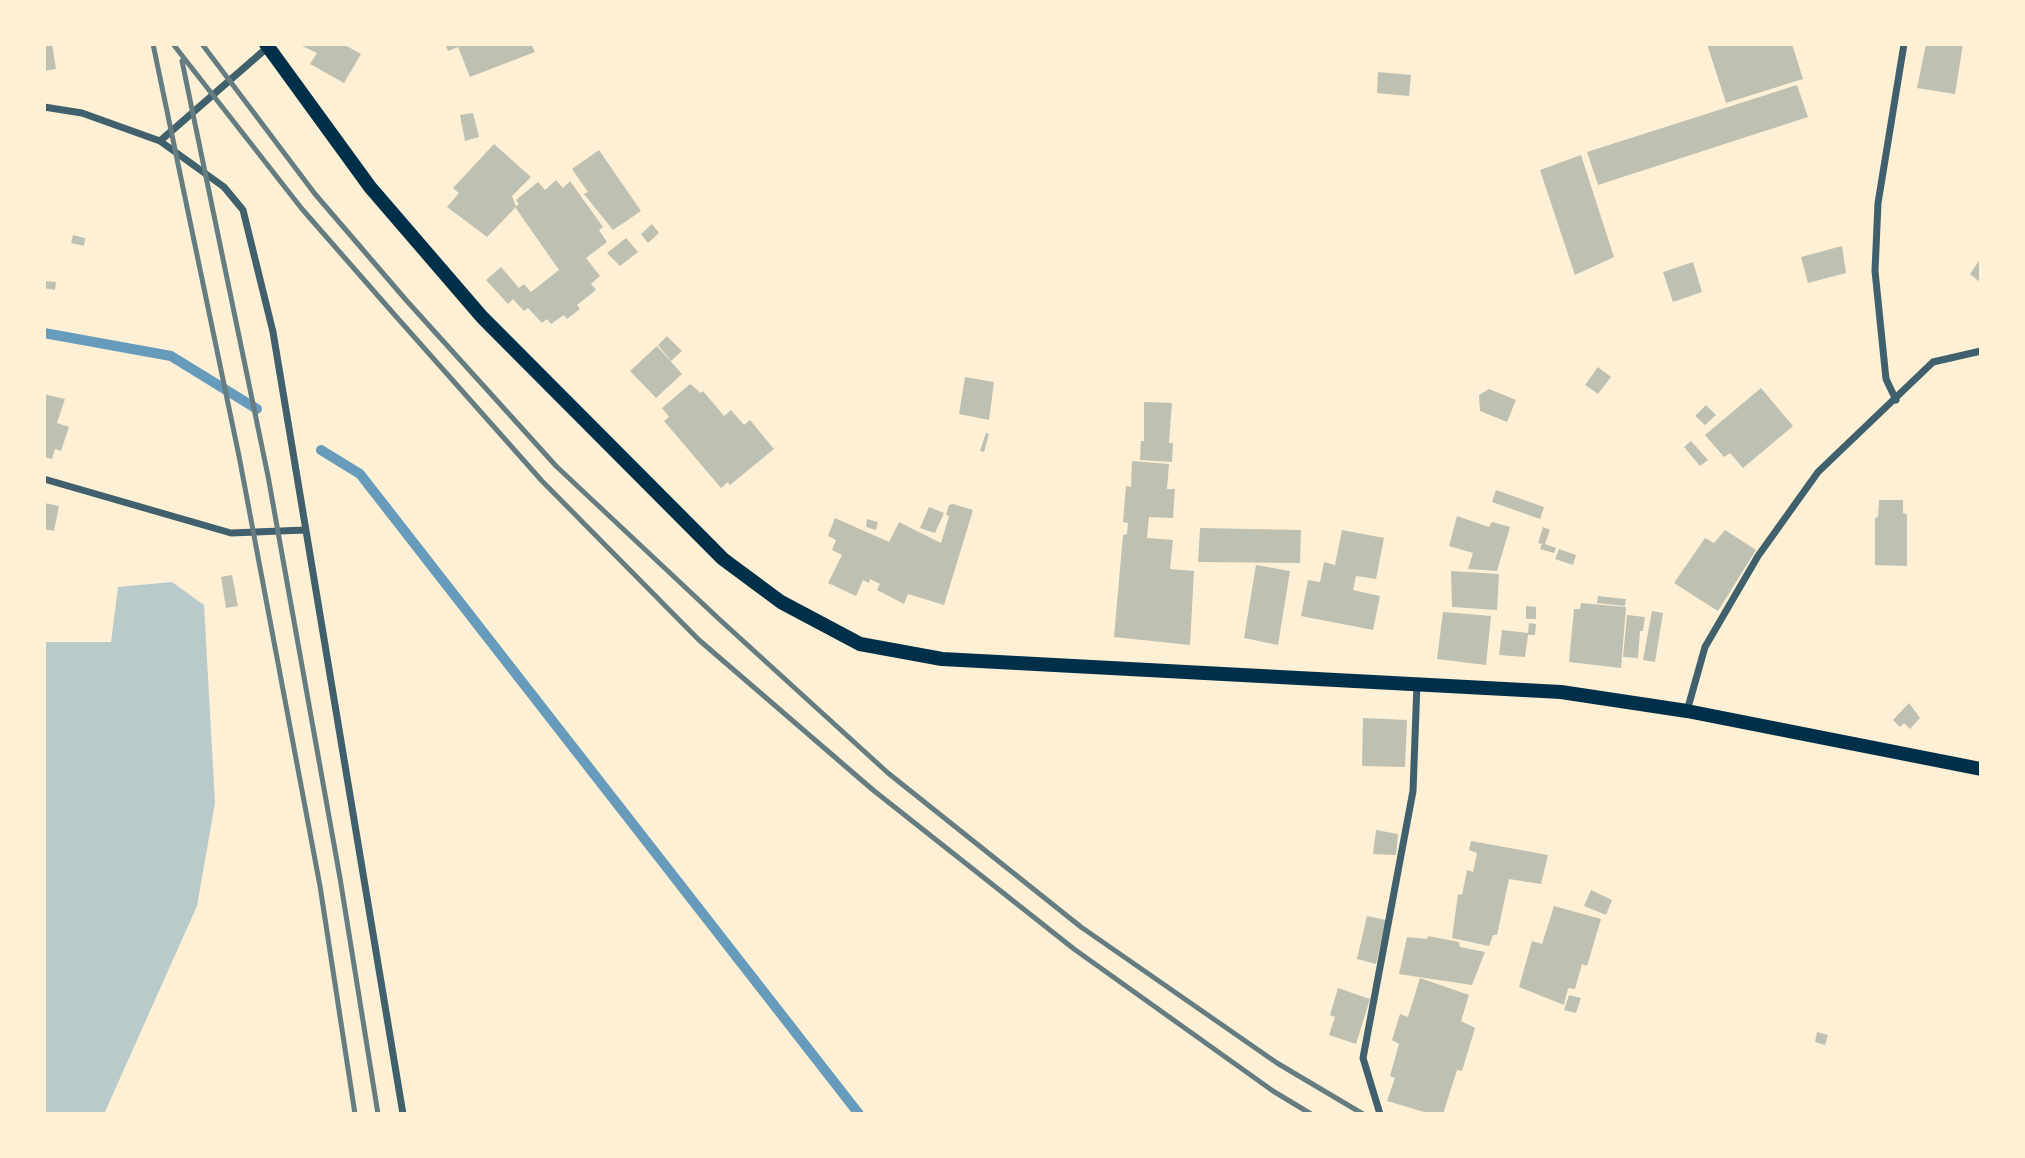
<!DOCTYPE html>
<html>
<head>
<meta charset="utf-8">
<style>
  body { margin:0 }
  #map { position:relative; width:2025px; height:1158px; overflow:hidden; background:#fdf0d5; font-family:"Golos Text",sans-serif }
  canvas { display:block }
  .frame { position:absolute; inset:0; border:46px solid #fdf0d5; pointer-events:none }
</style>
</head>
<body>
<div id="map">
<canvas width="2025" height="1158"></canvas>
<div class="frame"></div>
</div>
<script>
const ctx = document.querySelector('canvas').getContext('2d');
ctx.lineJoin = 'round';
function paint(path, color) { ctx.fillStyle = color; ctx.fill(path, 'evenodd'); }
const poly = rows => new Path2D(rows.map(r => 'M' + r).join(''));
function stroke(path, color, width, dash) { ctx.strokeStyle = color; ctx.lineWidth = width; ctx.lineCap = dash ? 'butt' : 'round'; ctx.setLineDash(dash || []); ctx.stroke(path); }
const green = poly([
  [172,582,204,605,215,803,197,906,104,1114,44,1114,44,642,111,642,118,587]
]);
const stream = poly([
  [44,333,171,356,257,409],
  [321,450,360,474,859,1114]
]);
const building = poly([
  [44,44,52,44,56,69,44,71],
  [298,44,343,44,361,54,344,83,310,64,317,53],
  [445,44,531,44,535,52,470,77,458,47,448,51],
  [1707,44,1792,44,1803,79,1726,103],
  [1926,44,1963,44,1955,94,1917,88],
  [1378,72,1411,75,1409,96,1377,93],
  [1797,85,1808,117,1598,185,1587,152],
  [473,113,479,137,465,141,460,115],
  [494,144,531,177,512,196,516,207,487,237,447,207,459,193,453,188],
  [599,150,641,211,613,230,584,194,588,192,572,169],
  [1581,155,1614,257,1575,275,1540,170],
  [556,180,563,188,570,181,603,227,599,230,607,242,586,258,600,276,591,284,596,290,577,305,580,309,567,319,564,315,551,324,547,319,542,323,528,308,524,311,513,299,508,304,486,280,501,267,519,288,524,284,531,292,559,270,515,207,519,204,516,200,538,182,545,190],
  [652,224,659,233,648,243,641,234],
  [73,235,85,238,84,246,71,243],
  [626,238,638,252,620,266,607,253],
  [1842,246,1846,273,1808,283,1801,257],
  [1981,258,1981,283,1970,274],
  [1693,262,1702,292,1673,302,1663,272],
  [44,281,56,282,55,290,44,288],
  [667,336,682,351,671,361,658,345],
  [657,346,682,374,656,398,630,371],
  [1598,367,1611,377,1598,394,1585,385],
  [965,377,994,382,989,420,959,414],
  [690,384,701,393,703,391,724,416,731,410,744,425,750,420,774,449,730,485,728,482,721,488,664,421,669,417,662,408],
  [1761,388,1793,426,1743,468,1730,453,1724,457,1705,435],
  [1489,389,1516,400,1507,422,1480,411,1479,395],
  [44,394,65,399,57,423,69,427,61,451,55,449,52,459,44,457],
  [1144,402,1172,403,1169,443,1173,443,1172,462,1140,460,1141,441,1144,441],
  [1706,405,1716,415,1705,425,1695,416],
  [986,433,989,434,984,452,980,451],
  [1691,441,1708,460,1700,466,1684,447],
  [1132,461,1169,464,1167,489,1175,489,1173,518,1149,517,1147,538,1173,540,1170,569,1194,571,1190,645,1114,637,1123,535,1127,534,1128,523,1123,522,1126,486,1131,487],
  [1496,490,1544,507,1540,519,1492,502],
  [1879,500,1903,500,1903,513,1907,514,1907,566,1875,565,1875,518,1878,517],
  [44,503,59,506,54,531,44,529],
  [953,504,973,510,944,605,908,594,904,604,877,590,880,584,870,579,869,583,863,580,856,596,828,583,842,555,832,550,836,540,828,536,835,518,889,542,899,522,941,543,949,516,946,515,949,505],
  [929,507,944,513,935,533,920,528],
  [1457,516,1489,527,1492,522,1510,527,1497,571,1468,569,1473,553,1449,546],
  [867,519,878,522,876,530,866,527],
  [1543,527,1550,530,1545,544,1556,548,1554,553,1540,549,1542,544,1538,543],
  [1200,528,1301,530,1300,563,1198,562],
  [1342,530,1384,538,1376,579,1356,576,1353,590,1380,596,1373,630,1301,616,1308,580,1320,582,1324,562,1335,565],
  [1725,530,1756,550,1718,611,1674,583,1705,538,1714,543],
  [1559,549,1576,555,1573,565,1555,559],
  [1256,565,1290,571,1278,645,1244,638],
  [1451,571,1499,574,1497,610,1452,607],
  [232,575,238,606,226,608,221,577],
  [1598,596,1626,599,1625,606,1597,603],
  [1581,603,1626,607,1621,668,1569,662,1574,609,1580,609],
  [1526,606,1536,607,1536,619,1526,619],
  [1652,611,1663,613,1655,662,1643,660],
  [1443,612,1491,616,1486,665,1437,659],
  [1627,615,1645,617,1643,631,1640,631,1638,658,1623,657],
  [1529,623,1536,624,1535,635,1528,635,1525,657,1499,655,1502,630,1528,633],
  [1909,703,1920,718,1910,729,1904,723,1900,727,1893,720],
  [1363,718,1407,720,1405,767,1362,766],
  [1376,830,1398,834,1396,855,1373,854],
  [1471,841,1548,855,1541,884,1509,879,1497,935,1493,935,1489,946,1452,938,1458,894,1462,895,1467,870,1473,872,1477,853,1469,850],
  [1591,890,1612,900,1606,915,1584,906],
  [1554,906,1601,919,1587,966,1582,964,1575,989,1568,988,1564,1005,1519,987,1532,941,1542,944],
  [1367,916,1386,920,1376,964,1357,959],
  [1428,936,1459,942,1460,947,1485,952,1472,985,1399,974,1407,937,1427,939],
  [1420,978,1469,995,1461,1021,1475,1028,1462,1071,1457,1070,1443,1114,1431,1114,1387,1101,1395,1078,1390,1076,1399,1044,1392,1040,1400,1014,1408,1017],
  [1338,988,1370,999,1356,1044,1329,1035,1335,1017,1330,1015],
  [1569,995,1581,998,1576,1013,1564,1010],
  [1817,1032,1828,1035,1825,1045,1815,1042]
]);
const minor = poly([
  [44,107,82,113,160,141,224,187,243,210,273,332,403,1114],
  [160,141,268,47],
  [1896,400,1886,379,1875,271,1878,203,1904,44],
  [44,479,231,533,305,530],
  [1687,711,1705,647,1758,556,1818,472,1933,362,1981,351],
  [1380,1114,1363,1058,1413,791,1417,684]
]);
const secondary = poly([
  [266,44,370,187,482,317,723,559,781,602,860,644,942,659,1561,692,1687,711,1981,769]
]);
const rail = poly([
  [153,44,239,456,320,886,355,1114],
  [173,44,302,209,393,313,542,481,699,640,873,790,1074,949,1273,1091,1311,1114],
  [202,44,315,194,406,300,556,466,719,619,888,773,1081,927,1277,1063,1363,1114],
  [182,61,268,476,340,878,378,1114]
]);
paint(green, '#b9caca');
stroke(stream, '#669bbc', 10);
paint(building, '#bec0b2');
stroke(minor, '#3f606c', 7);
stroke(secondary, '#003049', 14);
stroke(rail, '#657d81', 5);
</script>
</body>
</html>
